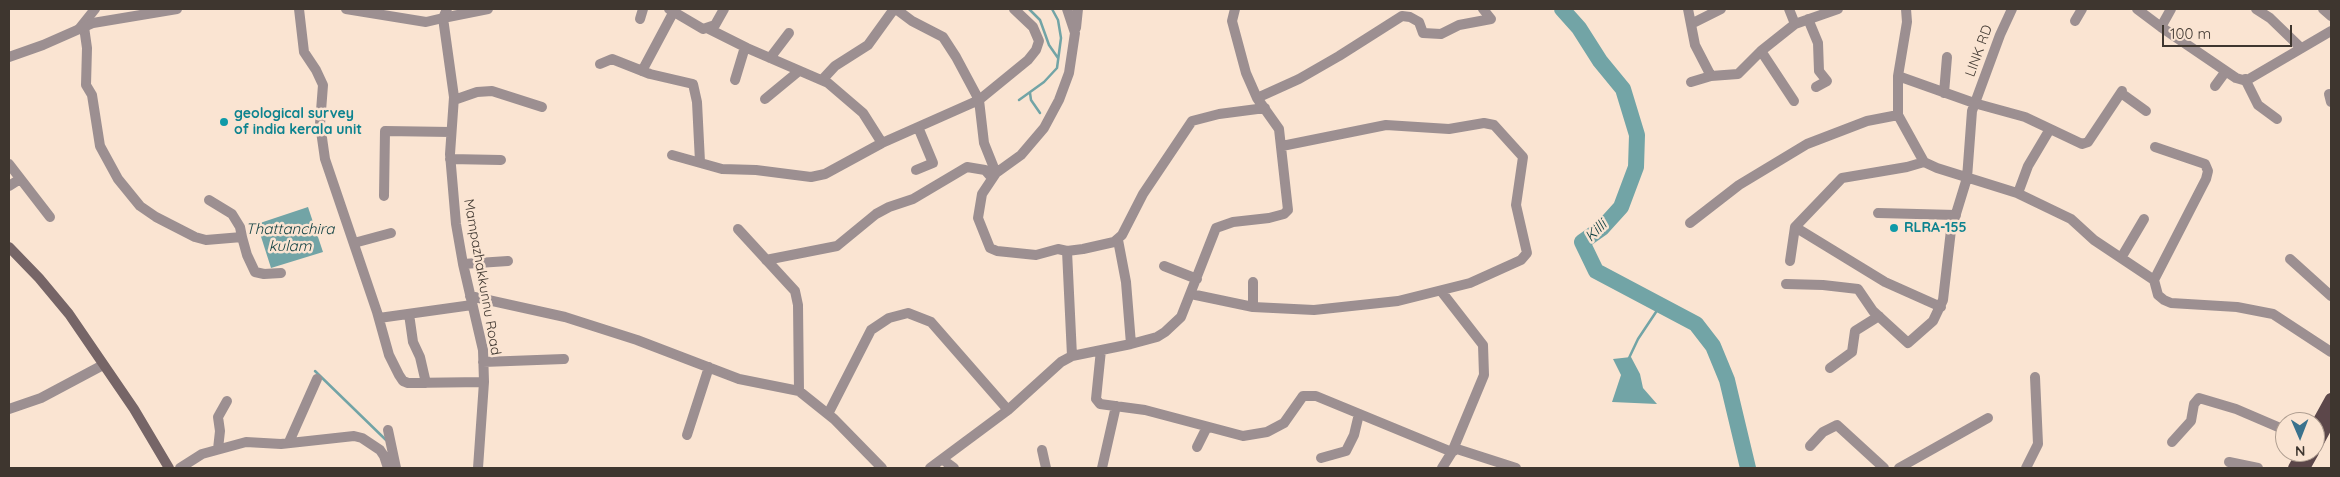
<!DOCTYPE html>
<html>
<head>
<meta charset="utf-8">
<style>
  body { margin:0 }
  #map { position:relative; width:2340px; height:477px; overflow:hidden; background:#fae4d2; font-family:Quicksand,sans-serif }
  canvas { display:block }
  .frame { position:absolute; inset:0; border:10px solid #3e362f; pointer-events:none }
  .north { position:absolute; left:2275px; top:412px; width:50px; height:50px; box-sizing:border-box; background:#fae4d2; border:1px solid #af9e91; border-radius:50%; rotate:179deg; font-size:14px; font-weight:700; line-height:20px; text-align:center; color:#3e362f }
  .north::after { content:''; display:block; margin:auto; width:18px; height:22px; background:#3a728d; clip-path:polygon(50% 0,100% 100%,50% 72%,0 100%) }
  .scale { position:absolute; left:2162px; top:25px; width:130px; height:22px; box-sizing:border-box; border:2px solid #3e362f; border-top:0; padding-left:6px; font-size:15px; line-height:18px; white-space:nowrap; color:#3e362f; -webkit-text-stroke:4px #fae4d2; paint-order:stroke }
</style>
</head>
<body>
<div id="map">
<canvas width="2340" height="477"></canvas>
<div class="frame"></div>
<div class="north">N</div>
<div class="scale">100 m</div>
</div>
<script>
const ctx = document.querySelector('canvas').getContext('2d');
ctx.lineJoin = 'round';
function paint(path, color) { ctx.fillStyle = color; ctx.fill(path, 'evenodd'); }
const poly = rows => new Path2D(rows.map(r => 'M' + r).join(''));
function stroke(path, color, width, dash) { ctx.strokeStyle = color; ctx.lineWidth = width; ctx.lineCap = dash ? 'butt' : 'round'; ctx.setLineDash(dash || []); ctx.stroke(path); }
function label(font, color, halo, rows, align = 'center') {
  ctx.font = font + ' Quicksand,sans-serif'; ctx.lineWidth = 5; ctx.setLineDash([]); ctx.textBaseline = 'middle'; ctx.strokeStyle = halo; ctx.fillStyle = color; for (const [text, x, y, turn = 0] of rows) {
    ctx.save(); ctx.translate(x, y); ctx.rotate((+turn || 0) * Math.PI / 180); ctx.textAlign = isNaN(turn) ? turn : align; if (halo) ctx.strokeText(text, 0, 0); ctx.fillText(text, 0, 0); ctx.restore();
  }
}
const water = poly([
  [308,207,323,252,271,268,257,224],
  [1631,357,1640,374,1643,388,1657,404,1612,402,1621,375,1613,359]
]);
const stream = poly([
  [1029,9,1040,20,1049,45,1058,58],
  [1030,93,1031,100,1040,113],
  [1019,100,1044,82,1057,68,1061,38,1058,20,1052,9],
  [1629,358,1638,339,1660,306],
  [315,371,386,440]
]);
const river = poly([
  [1562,9,1579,28,1600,61,1623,89,1637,135,1636,167,1621,207,1602,228,1582,242,1596,271,1696,324,1713,346,1727,380,1748,468]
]);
const minor = poly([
  [299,9,304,52,316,70,323,85,320,124,325,159,377,312,389,355,399,375,403,381,408,383,484,382],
  [669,9,703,29,715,25,724,9],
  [896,9,912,21,943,37,956,57,979,100,984,143,996,173,982,194,978,218,990,248,997,251,1036,255,1058,249,1067,251,1083,249,1114,242,1122,235,1143,194,1192,121,1219,114,1265,108],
  [1688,9,1695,45,1711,76],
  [1789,9,1795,24],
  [2137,9,2161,27,2171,9],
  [2256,9,2270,18,2301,48],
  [2323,9,2331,16],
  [640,19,643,9],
  [1808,19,1818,43,1819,71,1827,81,1816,87],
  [2075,21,2082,9],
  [1691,24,1721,9],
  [84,27,87,48,86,85,92,95,100,146,118,179,140,206,156,217,195,237,206,240,242,237,247,255,255,272,264,274,281,273],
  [2161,27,2236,78,2243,80,2249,79,2331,31],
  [707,28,747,48,828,83,863,113,882,143],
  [1076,28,1078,9],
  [79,29,95,9],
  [1761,51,1794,101],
  [770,58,789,33],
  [600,64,612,59,650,74,693,84,697,102,700,162],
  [642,71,674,11],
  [1898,76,1974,103,2025,117,2082,144,2088,142,2122,91],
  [2245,79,2258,105,2277,119],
  [735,80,745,47],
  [822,80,835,66,868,45,894,9],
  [1691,82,1711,76,1738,74,1761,51,1795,24,1838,9],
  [2215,86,2226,71],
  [1944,93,1947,57],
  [2121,93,2146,111],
  [2329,94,2331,102],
  [1257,98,1299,79,1339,56,1402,16,1410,17,1419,22,1423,33,1441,34,1459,25,1491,19,1483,9],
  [765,99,799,71],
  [454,100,477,92,492,91,542,107],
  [1898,115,1898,76,1907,22,1906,9],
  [672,155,722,169,756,170,811,177,825,174,882,143,979,100,1028,60,1036,50,1039,41,1033,27,1014,9],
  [450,159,501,160],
  [9,164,50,217],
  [916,170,933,163,918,127],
  [996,173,1021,155,1044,128,1059,100,1069,73,1075,33,1067,9],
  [9,186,20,179],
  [2018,193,2028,166,2050,129],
  [384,196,385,131,451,132],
  [209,200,232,214,240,227,242,237],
  [1878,213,1956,215],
  [1690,223,1739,185,1807,144,1867,121,1898,115,1924,162,1937,168,2017,193,2071,219,2094,240,2154,280,2158,295,2164,300,2171,303,2237,307,2273,314,2331,352],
  [1795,227,1885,282,1941,307],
  [738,229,795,291,798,305,799,391],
  [1118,240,1126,282,1131,344],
  [354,243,391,233],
  [1067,251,1072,356],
  [2121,258,2144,219],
  [2290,259,2331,296],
  [766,260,837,246,876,214,889,207,913,199,967,167,985,170,992,178],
  [1790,261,1795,227,1842,178,1907,167,1924,162],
  [463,264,508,261],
  [1164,266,1197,279],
  [2154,280,2206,179,2208,171,2205,164,2155,147],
  [1253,282,1253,307],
  [1786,284,1823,285,1858,289,1873,311,1908,343,1933,321,1943,300,1951,230,1967,178,1972,111,2000,35,2012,9],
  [1191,294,1253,307,1314,310,1398,301,1470,283,1521,260,1527,253,1516,205,1523,157,1494,125,1484,123,1449,129,1386,125,1282,146],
  [470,296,565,317,637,340,739,379,799,391,834,419,882,468],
  [409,314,413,342,420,357,426,383],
  [379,318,472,305],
  [1101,350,1096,399,1100,404,1145,410,1243,436,1267,432,1284,423,1303,396,1316,396,1452,452,1484,375,1483,345,1441,291],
  [483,362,564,359],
  [1830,368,1852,352,1855,331,1879,316],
  [9,409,41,398,103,365],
  [828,414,871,330,889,318,908,313,931,322,1008,410],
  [388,430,396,468],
  [687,435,709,367],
  [289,442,317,379],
  [2172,442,2191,421,2194,404,2199,398,2236,409,2285,430],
  [1810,446,1823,432,1837,425,1884,468],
  [1197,447,1207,427],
  [218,449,220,431,218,417,227,401],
  [1042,450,1046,468],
  [1321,458,1346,451,1354,435,1359,414],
  [942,459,954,468],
  [2229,462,2258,468],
  [180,468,202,454,246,442,281,444,354,436,362,438,380,450,384,456,388,468],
  [478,468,484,382,483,350,463,264,456,224,450,154,454,97,443,18,488,9],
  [930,468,1008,410,1061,362,1072,356,1131,344,1157,337,1165,332,1181,317,1216,228,1233,222,1269,218,1284,214,1288,210,1279,129,1257,98,1246,73,1232,21,1235,9],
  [1102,468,1116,406],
  [1442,468,1452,452,1457,449,1516,468],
  [1899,468,1988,418],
  [2026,468,2038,444,2035,377]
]);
const tertiary = poly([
  [346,9,426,22,443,18,447,9],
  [9,57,43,45,93,23,177,9]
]);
const secondary = poly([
  [9,247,39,278,69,314,134,409,169,468]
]);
const primary = poly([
  [2315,428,2331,399],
  [2315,448,2331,418],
  [2294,468,2303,452],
  [2304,468,2313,452]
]);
const markers = [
  [224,122,5,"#0f9aa8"],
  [1894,228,5,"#0f9aa8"]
];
const streetNames = [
  ["LINK RD",1979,51,-70],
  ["Mampazhakkunnu Road",482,277,80]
];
const cultureNames = [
  ["geological survey",234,114],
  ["of india kerala unit",234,130],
  ["RLRA-155",1904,228]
];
const waterNames = [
  ["Thattanchira",290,229],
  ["kulam",290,246],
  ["Killi",1596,231,-44]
];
paint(water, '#72a4a6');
stroke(stream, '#72a4a6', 2.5);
stroke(river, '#72a4a6', 16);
stroke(minor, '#9c8f91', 10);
stroke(tertiary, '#9c8f91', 10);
stroke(secondary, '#766567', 10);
stroke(primary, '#5c474a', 12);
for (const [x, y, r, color] of markers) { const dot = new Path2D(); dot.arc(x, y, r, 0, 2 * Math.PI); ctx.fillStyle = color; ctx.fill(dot); stroke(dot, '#fae4d2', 2); }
label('14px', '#3e362f', '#fae4d2', streetNames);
label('bold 14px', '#0d838f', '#fae4d2', cultureNames, 'left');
label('italic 15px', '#0d3e40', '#fae4d2', waterNames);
</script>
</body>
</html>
